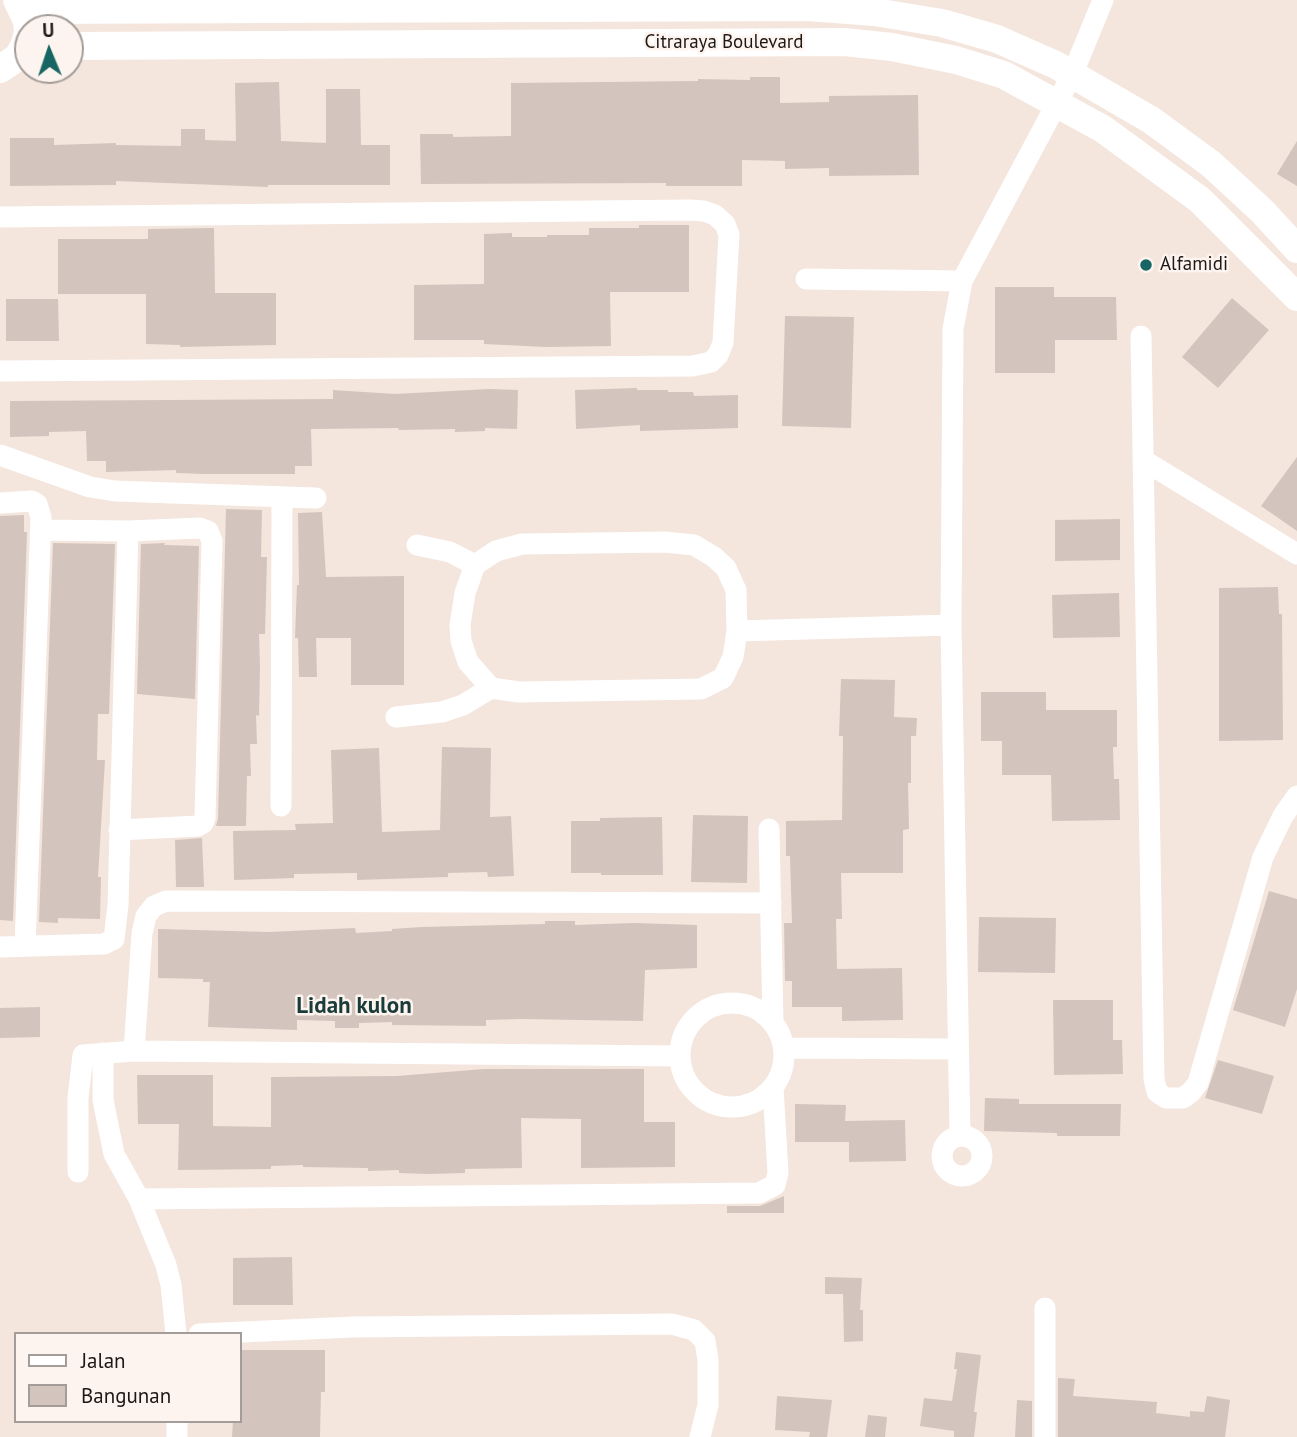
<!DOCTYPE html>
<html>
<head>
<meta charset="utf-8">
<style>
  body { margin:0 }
  #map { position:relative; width:1297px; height:1437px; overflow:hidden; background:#f4e5dd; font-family:"PT Sans",sans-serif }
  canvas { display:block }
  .legend { position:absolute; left:14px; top:1332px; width:228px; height:91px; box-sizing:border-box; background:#fdf4ef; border:2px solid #a39c98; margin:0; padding:9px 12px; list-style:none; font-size:21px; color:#1d1815 }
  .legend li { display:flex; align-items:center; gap:14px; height:35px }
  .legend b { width:35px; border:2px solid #a39c98 }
  .north { position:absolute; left:14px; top:14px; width:70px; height:70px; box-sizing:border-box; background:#fdf4ef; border:2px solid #a39c98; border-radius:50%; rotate:358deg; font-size:19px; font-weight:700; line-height:28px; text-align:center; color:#1d1815 }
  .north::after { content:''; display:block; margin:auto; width:24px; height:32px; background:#186663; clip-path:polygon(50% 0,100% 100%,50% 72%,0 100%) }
</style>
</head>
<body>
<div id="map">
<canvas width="1297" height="1437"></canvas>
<ul class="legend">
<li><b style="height:9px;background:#fff"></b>Jalan</li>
<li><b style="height:19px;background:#d3c5bd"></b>Bangunan</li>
</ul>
<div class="north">U</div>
</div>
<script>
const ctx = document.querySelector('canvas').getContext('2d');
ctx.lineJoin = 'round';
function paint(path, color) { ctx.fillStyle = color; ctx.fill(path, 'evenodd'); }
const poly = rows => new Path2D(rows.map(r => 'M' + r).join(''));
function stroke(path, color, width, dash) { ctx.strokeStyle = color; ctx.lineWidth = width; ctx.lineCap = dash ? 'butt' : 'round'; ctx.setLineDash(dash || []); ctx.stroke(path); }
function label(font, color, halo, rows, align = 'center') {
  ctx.font = font + ' "PT Sans",sans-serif'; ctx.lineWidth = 5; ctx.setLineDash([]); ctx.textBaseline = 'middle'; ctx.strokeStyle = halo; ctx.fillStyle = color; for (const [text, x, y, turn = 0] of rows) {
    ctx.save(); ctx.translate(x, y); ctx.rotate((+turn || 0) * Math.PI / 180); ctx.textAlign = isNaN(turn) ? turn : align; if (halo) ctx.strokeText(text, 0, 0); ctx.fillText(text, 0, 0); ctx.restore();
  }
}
const building = poly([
  [750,77,780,77,780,103,829,102,829,96,918,95,919,175,829,176,829,168,785,169,785,161,742,160,742,186,666,186,666,183,421,184,420,134,453,134,453,137,511,136,511,83,698,81,698,79,750,80],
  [279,82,281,141,326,143,326,89,360,89,361,145,390,145,390,185,268,185,268,187,116,181,116,185,10,186,10,138,54,138,54,145,116,143,116,145,181,146,181,129,205,129,205,140,236,141,235,83],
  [1297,141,1297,186,1277,174],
  [639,225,689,225,689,292,610,292,611,346,546,347,484,344,484,340,414,340,414,285,484,284,484,234,512,233,512,237,547,237,547,235,589,235,589,228,639,228],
  [214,228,215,293,276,293,276,345,180,347,180,345,146,344,146,294,58,294,58,239,148,239,148,229],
  [995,287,1054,287,1054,297,1116,297,1117,340,1055,340,1055,373,995,373],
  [1232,298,1269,330,1218,388,1182,357],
  [6,299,58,299,59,341,6,341],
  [785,316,854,317,851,428,782,426],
  [637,388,637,390,668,390,668,392,693,392,694,396,738,395,738,428,640,431,640,425,576,429,575,390],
  [489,389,518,390,517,429,485,428,485,431,455,432,455,429,399,430,398,428,311,429,312,466,295,466,295,474,205,474,176,473,176,470,106,472,106,461,87,461,86,431,49,432,49,436,10,437,10,401,333,399,333,390,395,394],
  [1297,457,1297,531,1261,506],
  [226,509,262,510,261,557,267,557,265,634,259,634,260,667,259,716,256,715,257,744,250,744,251,776,247,776,246,826,216,826,218,818],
  [322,512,326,577,404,576,404,685,351,685,351,638,316,638,317,677,299,677,298,638,295,638,297,585,299,585,298,513],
  [24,515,24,532,27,532,13,921,0,920,0,516],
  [1120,519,1120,560,1055,561,1055,520],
  [53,543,115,544,109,714,98,714,97,760,105,760,98,877,101,877,100,919,58,918,58,923,39,922],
  [165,543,164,545,199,546,195,699,137,694,141,544],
  [1278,587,1279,614,1282,614,1283,740,1219,741,1219,588],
  [1119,593,1120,637,1053,638,1052,595],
  [841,679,895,680,894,717,917,718,916,736,911,736,911,783,908,783,909,829,903,830,903,873,841,873,842,919,836,919,837,969,902,968,903,1020,842,1021,842,1007,792,1007,792,981,785,981,784,923,792,923,790,856,786,856,786,821,842,820,843,736,839,736],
  [981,692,1046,692,1046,710,1117,710,1117,747,1113,747,1114,779,1119,779,1120,820,1052,821,1051,775,1002,775,1002,741,981,741],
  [442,747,491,748,490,817,511,816,514,876,488,877,487,872,448,873,448,877,357,880,357,873,294,874,294,878,234,880,233,831,296,830,295,824,333,823,331,750,379,748,382,832,440,830],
  [693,815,748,816,747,883,691,882],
  [662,817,663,875,601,875,601,873,571,873,571,821,600,821,600,818],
  [202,838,204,887,176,887,175,840],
  [1269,891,1297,899,1297,989,1285,1027,1233,1010],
  [979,917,1056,918,1055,973,978,972],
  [545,921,575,921,575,925,634,923,697,925,697,968,645,970,643,1021,521,1019,486,1020,486,1026,392,1025,392,1022,359,1023,359,1028,335,1028,335,1021,297,1020,297,1030,208,1027,210,982,203,982,203,979,158,978,158,929,269,932,355,928,356,933,392,931,392,929,421,927,545,924],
  [1053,1000,1113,1000,1113,1040,1122,1040,1123,1074,1054,1075],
  [40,1007,40,1037,0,1038,0,1008],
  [1218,1060,1274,1076,1262,1114,1205,1098],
  [484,1069,644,1069,644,1122,675,1122,675,1167,581,1168,581,1119,521,1118,522,1168,465,1169,465,1173,429,1174,399,1173,399,1170,368,1171,368,1168,303,1167,303,1165,271,1166,271,1169,178,1170,179,1124,138,1124,137,1075,213,1075,213,1126,271,1127,271,1077,397,1076],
  [985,1098,1019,1099,1019,1104,1121,1104,1120,1136,1057,1136,1057,1133,984,1131],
  [795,1104,846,1105,845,1121,905,1120,906,1161,849,1162,849,1142,795,1142],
  [784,1196,784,1213,727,1213,727,1206,760,1206],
  [292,1257,293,1305,233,1305,233,1258],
  [825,1277,862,1278,860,1310,863,1310,863,1341,844,1342,843,1294,825,1294],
  [240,1350,325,1350,325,1392,321,1392,320,1437,232,1437,233,1421,240,1421],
  [956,1352,981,1355,974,1412,977,1412,974,1437,954,1437,954,1431,920,1426,924,1398,952,1401,957,1369,954,1369],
  [1058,1378,1075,1379,1073,1396,1157,1402,1156,1413,1190,1417,1190,1411,1204,1412,1207,1396,1230,1400,1225,1437,1058,1437],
  [777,1396,832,1400,827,1437,809,1437,810,1432,775,1430],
  [1017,1400,1032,1401,1032,1437,1015,1437],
  [868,1415,887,1417,885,1437,865,1437]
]);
const minor = poly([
  [0,217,690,210,704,211,715,215,725,224,729,235,723,343,718,355,711,362,693,366,0,371],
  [806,279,962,281],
  [1141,336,1154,1079,1157,1092,1166,1098,1183,1098,1191,1092,1198,1083,1263,857,1283,816,1297,796],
  [0,455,90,487,115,491,316,498],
  [1143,460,1297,554],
  [0,503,32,501,37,504,41,517,25,946],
  [41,530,128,531,200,528,208,531,212,541,205,818,203,823,198,826,119,830],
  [665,542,694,545,714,557,726,568,736,590,737,631,733,657,723,678,701,689,519,692,491,688,468,662,461,641,460,625,465,593,475,565,496,551,522,544,665,542],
  [417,545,450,552,475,565],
  [737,631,951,625],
  [396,717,442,712,463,705,491,688],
  [281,806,282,498],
  [769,829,773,1023],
  [0,947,104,944,114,939,118,905,128,531],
  '680 1055a52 52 0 1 1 104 0a52 52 0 1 1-104 0Z',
  [784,1048,958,1049],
  [134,1051,142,933,146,916,154,906,166,901,771,903],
  [103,1053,103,1100,114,1154,139,1199,166,1265,171,1285,176,1334],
  [960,1135,951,625,953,329,962,281,1073,73,1103,0],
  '942 1156a20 20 0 1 1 40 0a20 20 0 1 1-40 0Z',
  [78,1172,78,1098,83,1055,134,1051,679,1056],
  [139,1199,759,1193,775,1185,778,1173,773,1087],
  [199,1334,353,1327,672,1324,694,1330,705,1341,708,1360,708,1405,700,1437],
  [177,1421,177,1437],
  [1045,1437,1045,1308]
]);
const major = poly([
  [23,10,808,7,874,12,942,23,997,39,1056,65,1151,120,1211,164,1262,211,1297,249],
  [70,46,844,42,892,47,956,60,1004,75,1103,129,1200,200,1297,297],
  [0,69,18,57,24,46,28,34,27,21,17,0]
]);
const markers = [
  [1146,265,7,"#186663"]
];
const streetNames = [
  ["Citraraya Boulevard",724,43]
];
const poiNames = [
  ["Alfamidi",1160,265]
];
const quarterNames = [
  ["Lidah kulon",354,1006]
];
paint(building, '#d3c5bd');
stroke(minor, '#fff', 21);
stroke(major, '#fff', 28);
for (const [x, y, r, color] of markers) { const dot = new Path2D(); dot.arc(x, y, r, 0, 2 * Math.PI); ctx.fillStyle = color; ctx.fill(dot); stroke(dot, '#fdf4ef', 2.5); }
label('19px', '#1d1815', '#fdf4ef', streetNames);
label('19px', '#1d1815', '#fdf4ef', poiNames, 'left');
label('bold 23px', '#193b39', '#fdf4ef', quarterNames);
</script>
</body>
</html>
